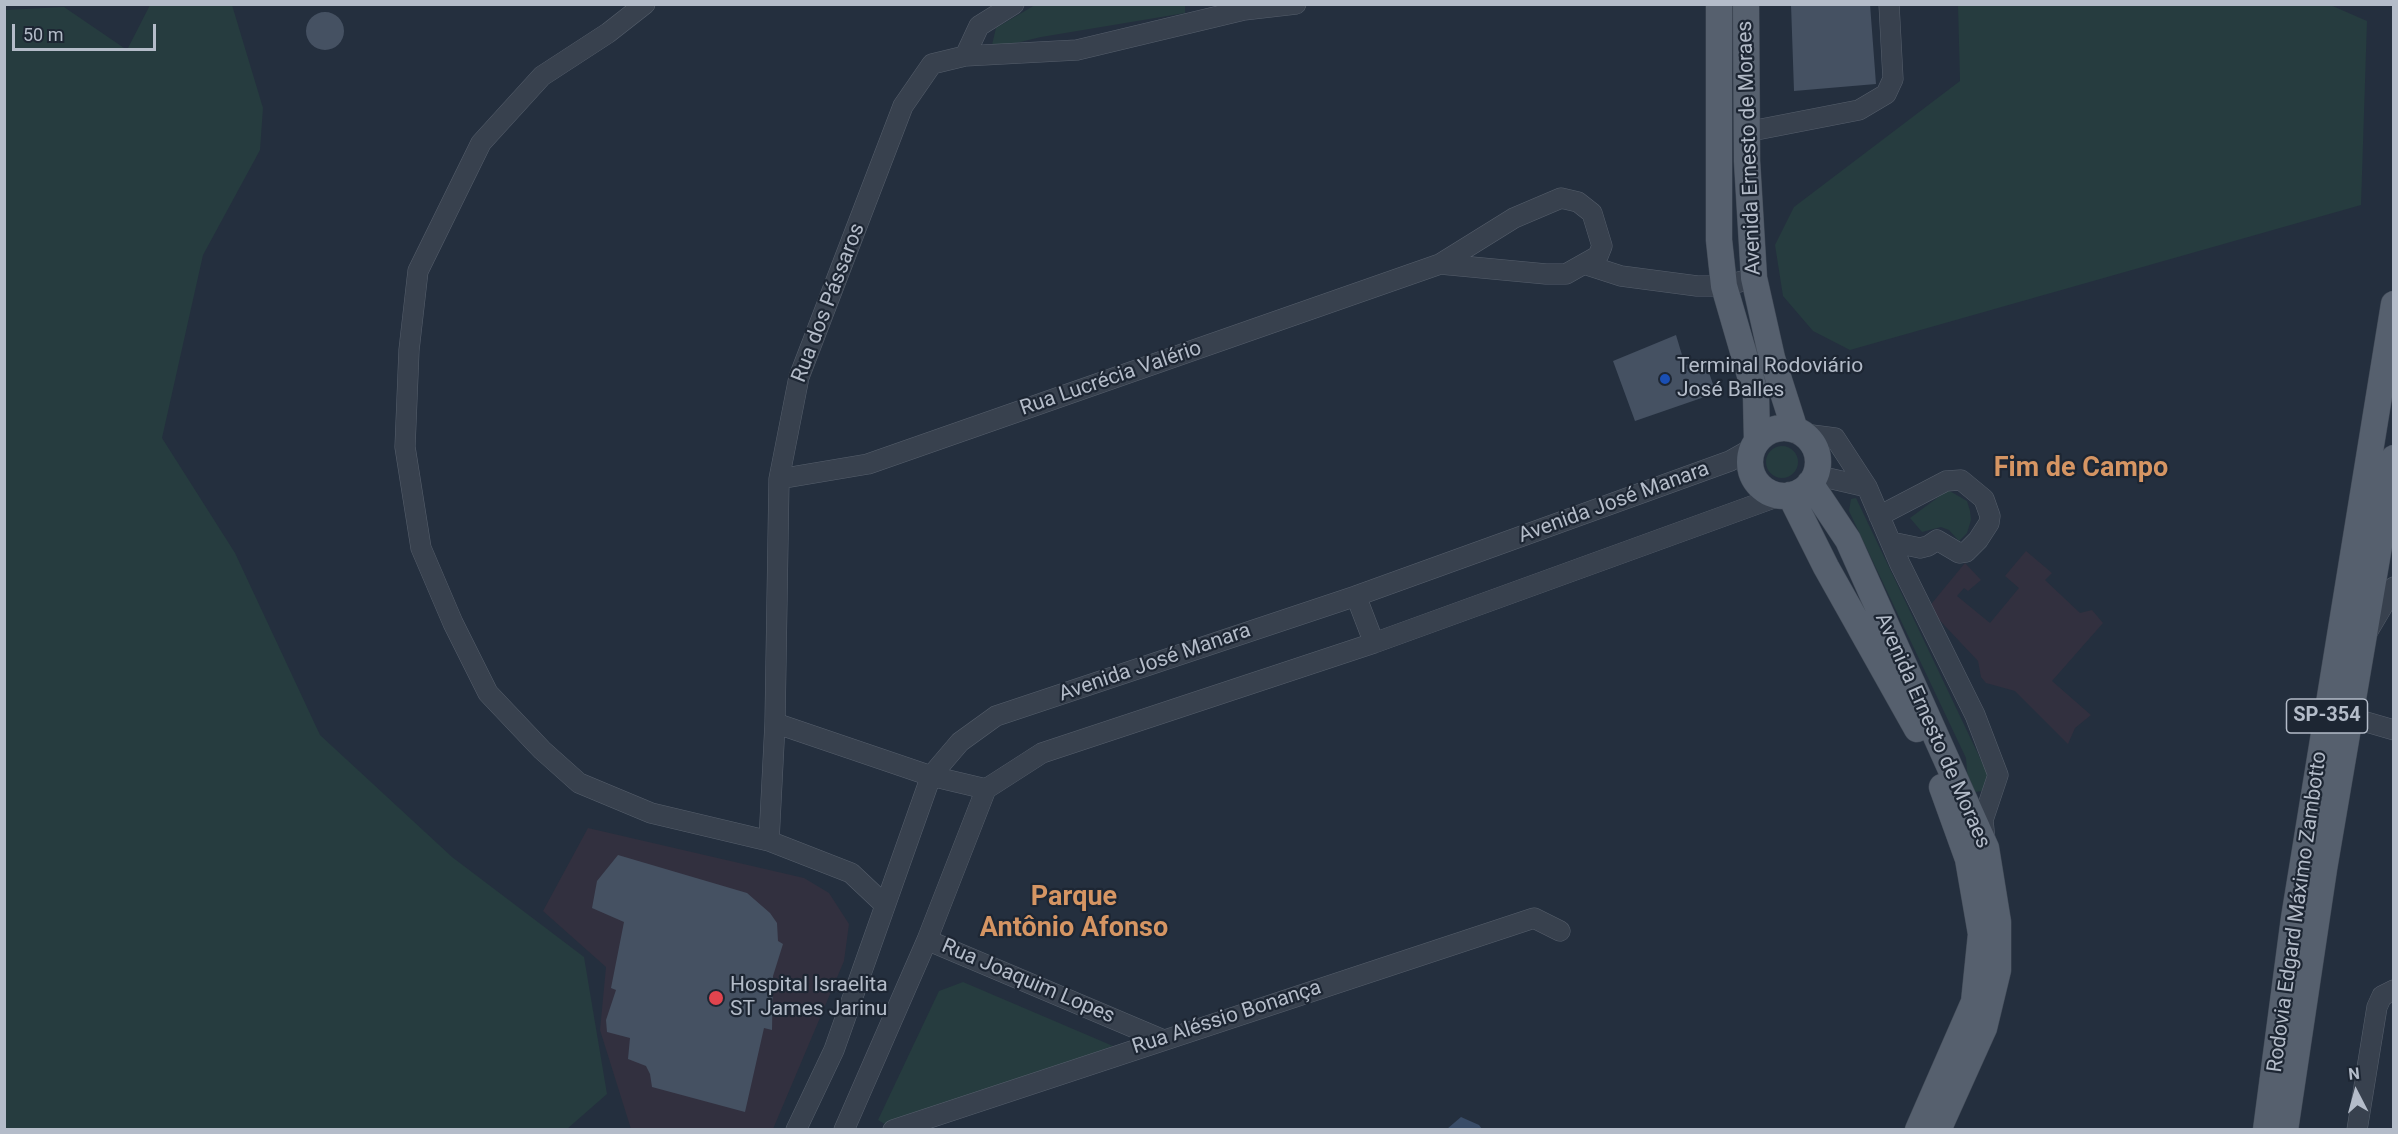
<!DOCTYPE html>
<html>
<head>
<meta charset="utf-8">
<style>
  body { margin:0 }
  #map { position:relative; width:2398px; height:1134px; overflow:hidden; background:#242f3e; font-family:Roboto,sans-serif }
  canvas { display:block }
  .frame { position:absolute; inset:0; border:6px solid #b4bcc9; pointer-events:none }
  .north { position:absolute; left:2326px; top:1062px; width:60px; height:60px; -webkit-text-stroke:4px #1d2633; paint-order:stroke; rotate:354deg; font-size:16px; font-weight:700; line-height:24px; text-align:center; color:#b4bcc9 }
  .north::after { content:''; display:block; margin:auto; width:21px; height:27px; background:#b4bcc9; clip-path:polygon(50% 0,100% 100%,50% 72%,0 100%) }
  .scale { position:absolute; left:12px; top:24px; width:144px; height:27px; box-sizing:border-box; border:3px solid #b4bcc9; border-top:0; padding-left:8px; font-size:18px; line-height:21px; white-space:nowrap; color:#b4bcc9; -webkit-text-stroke:4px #1d2633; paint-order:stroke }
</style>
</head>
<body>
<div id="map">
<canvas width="2398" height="1134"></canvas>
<div class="frame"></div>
<div class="north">N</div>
<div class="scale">50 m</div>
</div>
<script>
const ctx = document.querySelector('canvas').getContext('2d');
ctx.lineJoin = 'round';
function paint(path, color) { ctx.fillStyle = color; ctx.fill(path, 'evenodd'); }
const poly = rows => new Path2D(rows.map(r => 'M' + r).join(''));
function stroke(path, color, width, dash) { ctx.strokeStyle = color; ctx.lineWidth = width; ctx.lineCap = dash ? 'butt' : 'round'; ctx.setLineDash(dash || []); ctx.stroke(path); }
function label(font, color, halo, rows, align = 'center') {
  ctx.font = font + ' Roboto,sans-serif'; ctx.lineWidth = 4.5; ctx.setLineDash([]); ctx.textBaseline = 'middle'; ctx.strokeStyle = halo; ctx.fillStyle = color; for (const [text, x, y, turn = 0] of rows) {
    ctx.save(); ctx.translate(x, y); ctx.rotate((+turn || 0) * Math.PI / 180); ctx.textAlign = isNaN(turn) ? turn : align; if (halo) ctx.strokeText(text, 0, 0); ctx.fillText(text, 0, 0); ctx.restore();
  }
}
const medical = poly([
  [2026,551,2052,573,2045,580,2080,613,2092,610,2103,623,2052,681,2091,715,2075,728,2068,744,2015,691,1986,683,1981,677,1978,661,1928,608,1965,563,1981,580,1968,591,1964,588,1957,596,1990,623,2019,588,2005,576],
  [588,828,804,878,829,893,849,924,844,961,773,1129,631,1129,600,1030,606,967,543,911]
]);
const green = poly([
  [2328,4,2367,21,2361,205,1850,350,1813,331,1783,296,1775,245,1794,207,1960,81,1958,5],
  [150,5,232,5,263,108,260,150,203,255,162,438,235,553,320,735,452,857,584,957,607,1094,567,1129,5,1129,5,10,64,7,127,50],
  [1035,5,1185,5,1185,13,1041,37,991,49,996,28],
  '1766 462a16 16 0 1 1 32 0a16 16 0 1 1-32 0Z',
  [1948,490,1967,501,1970,511,1971,520,1967,533,1959,541,1949,530,1941,527,1922,532,1910,518],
  [1856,498,1989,777,1982,791,1969,793,1966,758,1849,511,1851,499],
  [963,982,1113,1046,893,1129,878,1120,939,991]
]);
const water = poly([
  [1461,1117,1479,1125,1482,1129,1447,1129]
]);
const building = poly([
  [1791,4,1870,4,1876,84,1794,91],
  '306 31a19 19 0 1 1 38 0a19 19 0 1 1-38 0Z',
  [1676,335,1685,365,1705,361,1716,393,1635,421,1613,361],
  [618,855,747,893,770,913,777,923,778,941,783,944,773,976,772,1030,764,1028,745,1112,652,1087,650,1074,646,1066,628,1059,630,1038,607,1032,606,1020,616,990,611,988,624,922,592,908,597,881]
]);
const minor = poly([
  [645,4,608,33,542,76,481,143,418,271,409,350,405,447,421,548,453,623,488,693,542,750,579,783,651,813,769,841,851,873,885,905],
  [965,56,979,26,1014,4],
  [1746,132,1859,110,1886,94,1893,79,1889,4],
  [1587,265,1621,276,1697,286,1724,286,1754,278],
  [1804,434,1835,438,1867,487,1900,564,1975,715,1998,775,1983,820,1985,840],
  [1815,475,1867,487],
  [779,479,868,464,1440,264,1514,218,1561,198,1578,202,1592,213,1602,246,1598,256,1566,274,1546,274,1440,264],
  [1879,516,1946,481,1961,480,1984,499,1990,516,1989,523,1978,540,1966,552,1959,553,1937,540,1928,546,1920,548,1891,542],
  [1356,596,1374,643],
  [2368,631,2394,587],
  [2349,717,2394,730],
  [775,723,931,776,986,789],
  [769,841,775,723,779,479,799,377,903,106,932,64,965,56,1077,50,1244,10,1296,4],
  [927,940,1161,1039],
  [796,1130,834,1050,931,776,960,742,996,716,1356,596,1730,461,1753,448],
  [844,1130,927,940,986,789,1042,753,1374,643,1782,495],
  [893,1130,1534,918,1560,931],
  [2357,1130,2377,1007,2382,996,2394,990]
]);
const major = poly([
  [1719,4,1719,240,1724,286,1756,396,1757,440],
  [1746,4,1747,161,1754,278,1772,358,1795,430],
  '1750 462a34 34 0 1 1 68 0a34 34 0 1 1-68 0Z',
  [1810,483,1848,540,1986,848,1998,922,1998,970,1984,1028,1938,1130],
  [1790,495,1826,567,1917,729],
  [1918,1130,1974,1002,1981,934,1968,859,1942,787],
  [2266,1130,2294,918,2394,304],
  [2285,1130,2324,869,2394,458]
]);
const markers = [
  [1665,379,6,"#1a4fb4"],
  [716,998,8,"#e0444e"]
];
const shields = [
  [2327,716,81]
];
const shieldNames = [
  ["SP-354",2327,716]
];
const streetNames = [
  ["Avenida Ernesto de Moraes",1750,148,-92],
  ["Rua dos Pássaros",829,303,-69],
  ["Rua Lucrécia Valério",1111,379,-19],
  ["Avenida José Manara",1614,503,-20],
  ["Avenida José Manara",1155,663,-19],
  ["Avenida Ernesto de Moraes",1932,731,66],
  ["Rodovia Edgard Máximo Zambotto",2298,912,-82],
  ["Rua Joaquim Lopes",1028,982,23],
  ["Rua Aléssio Bonança",1227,1018,-18]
];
const poiNames = [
  ["Terminal Rodoviário",1677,367],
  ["José Balles",1677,391],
  ["Hospital Israelita",730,986],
  ["ST James Jarinu",730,1010]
];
const districtNames = [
  ["Fim de Campo",2081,469],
  ["Parque",1074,898],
  ["Antônio Afonso",1074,929]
];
paint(medical, '#32303f');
paint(green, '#263c3f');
paint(water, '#394c67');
paint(building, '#455162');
stroke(minor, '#565f6c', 21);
stroke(major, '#414a57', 27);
stroke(minor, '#38414e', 20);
stroke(major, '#56606e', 26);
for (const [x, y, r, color] of markers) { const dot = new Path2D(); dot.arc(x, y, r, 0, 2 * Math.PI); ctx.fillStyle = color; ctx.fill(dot); stroke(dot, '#1d2633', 2); }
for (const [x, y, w] of shields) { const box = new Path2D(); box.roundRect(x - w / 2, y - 17, w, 34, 4.5); ctx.fillStyle = '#1d2633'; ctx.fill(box); stroke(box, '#b4bcc9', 1.5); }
label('bold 20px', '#b4bcc9', null, shieldNames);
label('21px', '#b4bcc9', '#1d2633', streetNames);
label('21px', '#b4bcc9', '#1d2633', poiNames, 'left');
label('bold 27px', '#d59563', '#1d2633', districtNames);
</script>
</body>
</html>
